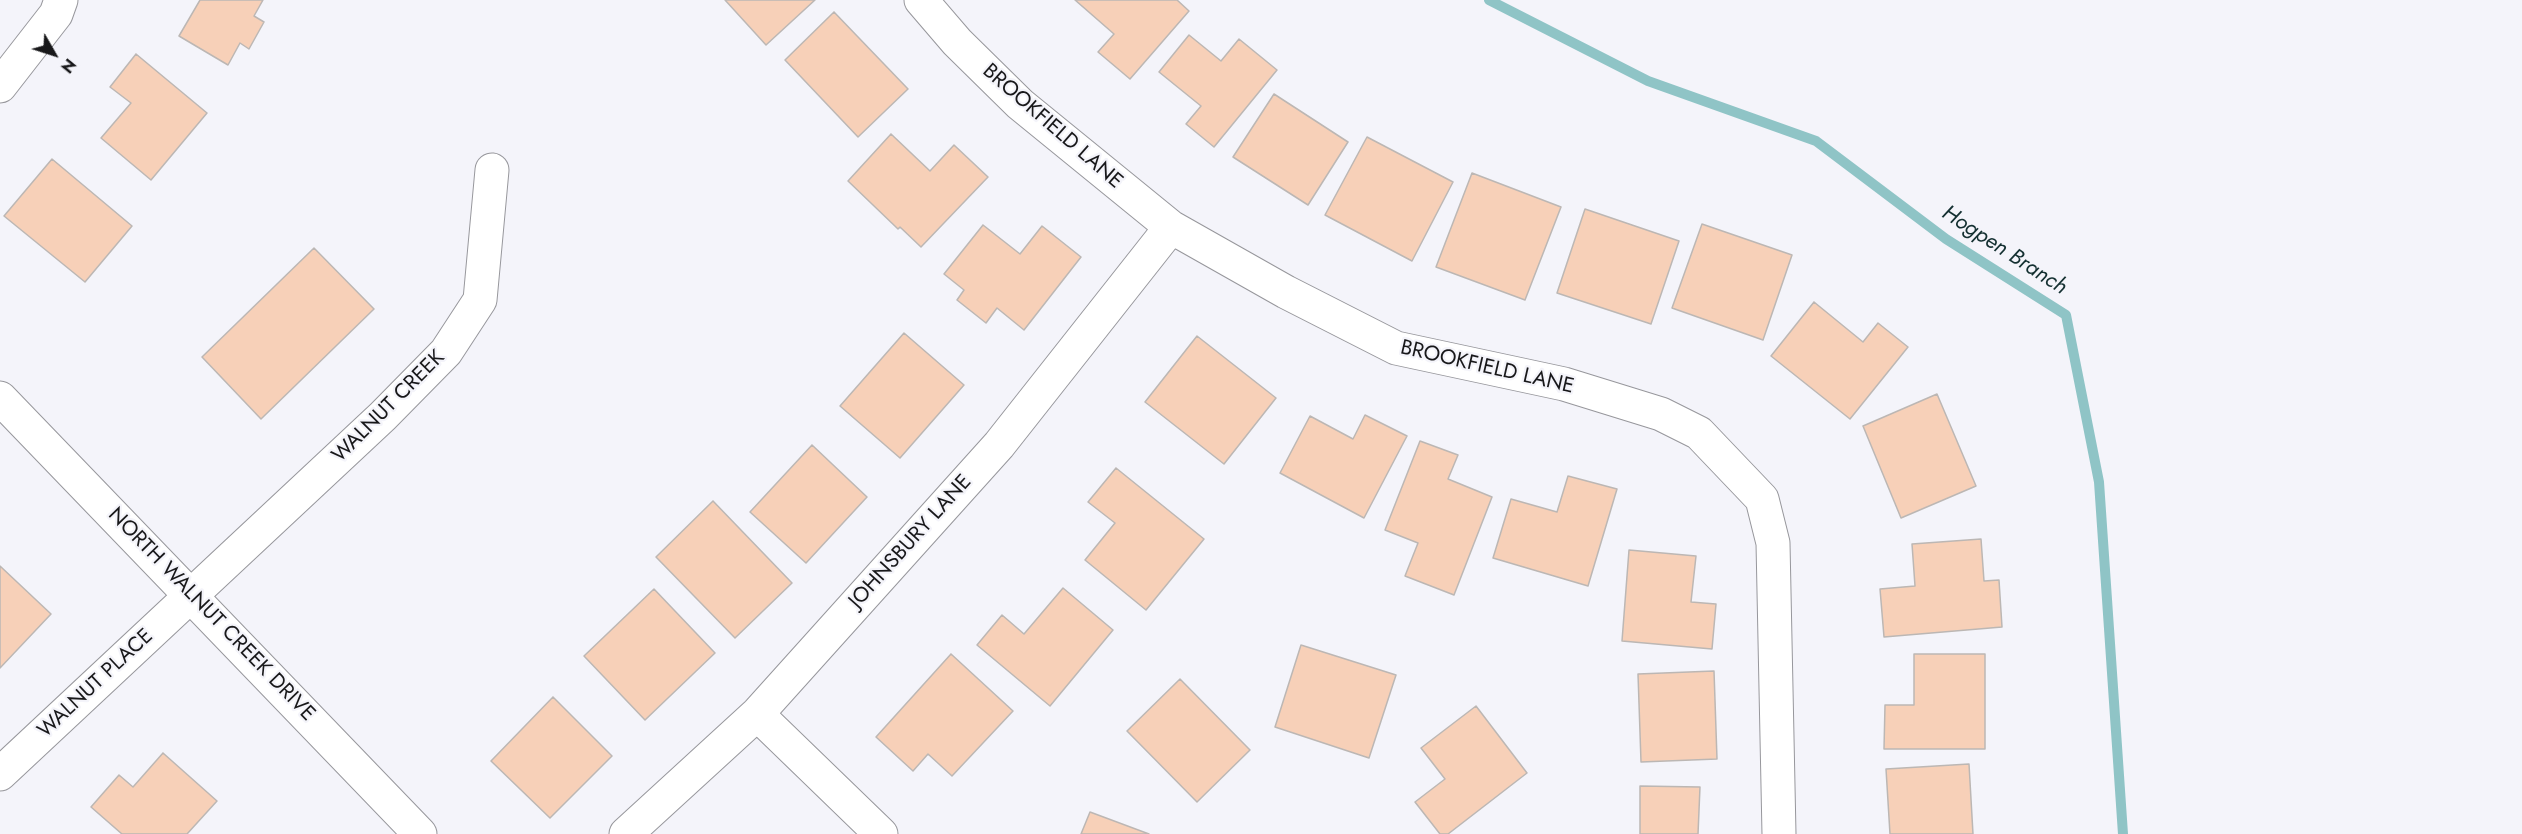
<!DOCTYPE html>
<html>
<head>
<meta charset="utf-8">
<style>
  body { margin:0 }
  #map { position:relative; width:2522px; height:834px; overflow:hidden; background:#f4f4fa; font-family:Jost,sans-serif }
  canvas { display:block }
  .north { position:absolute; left:24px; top:24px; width:60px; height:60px; -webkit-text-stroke:4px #f4f4fa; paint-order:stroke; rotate:129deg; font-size:16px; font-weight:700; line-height:24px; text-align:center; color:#18181a }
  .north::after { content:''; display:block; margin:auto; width:21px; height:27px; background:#18181a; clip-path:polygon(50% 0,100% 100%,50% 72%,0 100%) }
</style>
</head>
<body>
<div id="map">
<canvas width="2522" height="834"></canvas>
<div class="north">N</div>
</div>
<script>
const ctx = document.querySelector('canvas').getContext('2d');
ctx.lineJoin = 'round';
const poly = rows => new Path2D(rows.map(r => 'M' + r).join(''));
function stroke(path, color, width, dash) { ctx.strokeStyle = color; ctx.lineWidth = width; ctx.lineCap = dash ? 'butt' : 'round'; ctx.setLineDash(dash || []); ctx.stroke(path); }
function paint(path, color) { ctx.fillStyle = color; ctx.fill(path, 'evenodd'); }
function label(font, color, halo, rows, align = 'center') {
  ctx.font = font + ' Jost,sans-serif'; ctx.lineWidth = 4.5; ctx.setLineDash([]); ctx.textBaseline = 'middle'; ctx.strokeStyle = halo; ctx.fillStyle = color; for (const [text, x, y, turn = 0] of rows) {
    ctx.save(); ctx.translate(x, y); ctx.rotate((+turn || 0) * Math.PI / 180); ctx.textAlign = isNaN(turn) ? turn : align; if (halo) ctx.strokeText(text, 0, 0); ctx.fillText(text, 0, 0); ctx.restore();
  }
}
const stream = poly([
  [1489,0,1648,81,1816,141,1946,239,2066,315,2099,482,2123,834]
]);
const building = poly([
  [200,0,263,0,254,16,264,22,249,49,240,43,228,65,179,36,200,0],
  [725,0,815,0,766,45,725,0],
  [1075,0,1177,0,1189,11,1130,79,1098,52,1114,34,1075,0],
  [834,12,908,89,858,137,785,60,834,12],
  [1189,35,1221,61,1239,39,1277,70,1214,147,1186,124,1201,106,1159,72,1189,35],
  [136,54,207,113,151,180,101,138,131,103,110,87,136,54],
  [1274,94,1348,142,1308,205,1233,157,1274,94],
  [891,134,930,171,954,145,988,177,921,247,900,227,898,229,848,181,891,134],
  [1367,137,1453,182,1412,261,1325,215,1367,137],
  [52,159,132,226,85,282,4,216,52,159],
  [1472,173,1561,207,1525,300,1436,267,1472,173],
  [1585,209,1679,241,1651,324,1557,293,1585,209],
  [1702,224,1792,255,1763,340,1672,308,1702,224],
  [983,225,1020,254,1042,226,1081,257,1024,330,997,308,986,323,957,300,964,290,944,274,983,225],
  [314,248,374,309,261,419,202,357,314,248],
  [1814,302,1863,342,1878,323,1908,347,1850,419,1771,356,1814,302],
  [904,333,964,385,900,458,840,406,904,333],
  [1197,336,1276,398,1224,464,1145,402,1197,336],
  [1937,394,1976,486,1901,518,1863,426,1937,394],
  [1365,415,1407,436,1364,518,1280,473,1310,416,1353,439,1365,415],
  [1420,441,1458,455,1448,479,1492,497,1454,595,1405,576,1418,543,1385,530,1420,441],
  [812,445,867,497,806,563,750,512,812,445],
  [1116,468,1204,539,1146,610,1085,560,1115,523,1088,502,1116,468],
  [1568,476,1617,489,1588,586,1493,558,1511,499,1557,512,1568,476],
  [713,501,792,583,735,638,656,557,713,501],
  [1981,539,1984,581,1999,580,2002,627,1884,637,1880,589,1915,586,1912,544,1981,539],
  [1629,550,1696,556,1691,602,1716,604,1712,649,1622,641,1629,550],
  [0,566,51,614,0,668,0,566],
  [1063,588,1113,630,1050,706,977,645,1002,615,1024,634,1063,588],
  [654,589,715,653,645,720,584,656,654,589],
  [1301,645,1396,675,1369,758,1275,727,1301,645],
  [951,654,1013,711,952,776,928,754,913,771,876,737,951,654],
  [1914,654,1985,654,1985,749,1884,749,1885,705,1914,705,1914,654],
  [1714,671,1717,759,1641,762,1638,674,1714,671],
  [1180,679,1250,750,1197,802,1127,731,1180,679],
  [553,697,612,756,550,818,491,761,553,697],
  [1476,706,1527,773,1448,834,1440,834,1415,802,1445,779,1421,748,1476,706],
  [163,753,217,801,187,834,122,834,91,807,119,775,133,787,163,753],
  [1969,764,1973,834,1890,834,1886,769,1969,764],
  [1640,786,1700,787,1698,834,1640,834,1640,786],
  [1090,812,1149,834,1081,834,1090,812]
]);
const street = poly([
  [921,0,957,42,1020,104,1171,227,1286,292,1396,348,1564,384,1661,414,1699,433,1762,499,1773,543,1779,834],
  [0,86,56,14,61,0],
  [757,714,881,834],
  [0,774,383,416,446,352,480,300,492,170],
  [626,834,757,714,999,445,1171,227]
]);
const secondary = poly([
  [0,398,420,834]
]);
const streetNames = [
  ["BROOKFIELD LANE",1052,127,41],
  ["BROOKFIELD LANE",1487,368,13],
  ["WALNUT CREEK",389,407,-45],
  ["JOHNSBURY LANE",911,542,-48],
  ["NORTH WALNUT CREEK DRIVE",211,615,46],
  ["WALNUT PLACE",96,684,-43]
];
const waterNames = [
  ["Hogpen Branch",2004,251,33]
];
stroke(stream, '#8fc4c6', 10);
paint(building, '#f7d0b8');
stroke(building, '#bcb7b4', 1.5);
stroke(street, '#97979c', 35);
stroke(secondary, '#97979c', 35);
stroke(street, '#fff', 33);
stroke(secondary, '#fff', 33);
label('21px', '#18181a', '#f4f4fa', streetNames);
label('italic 22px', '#143031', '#f4f4fa', waterNames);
</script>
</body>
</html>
